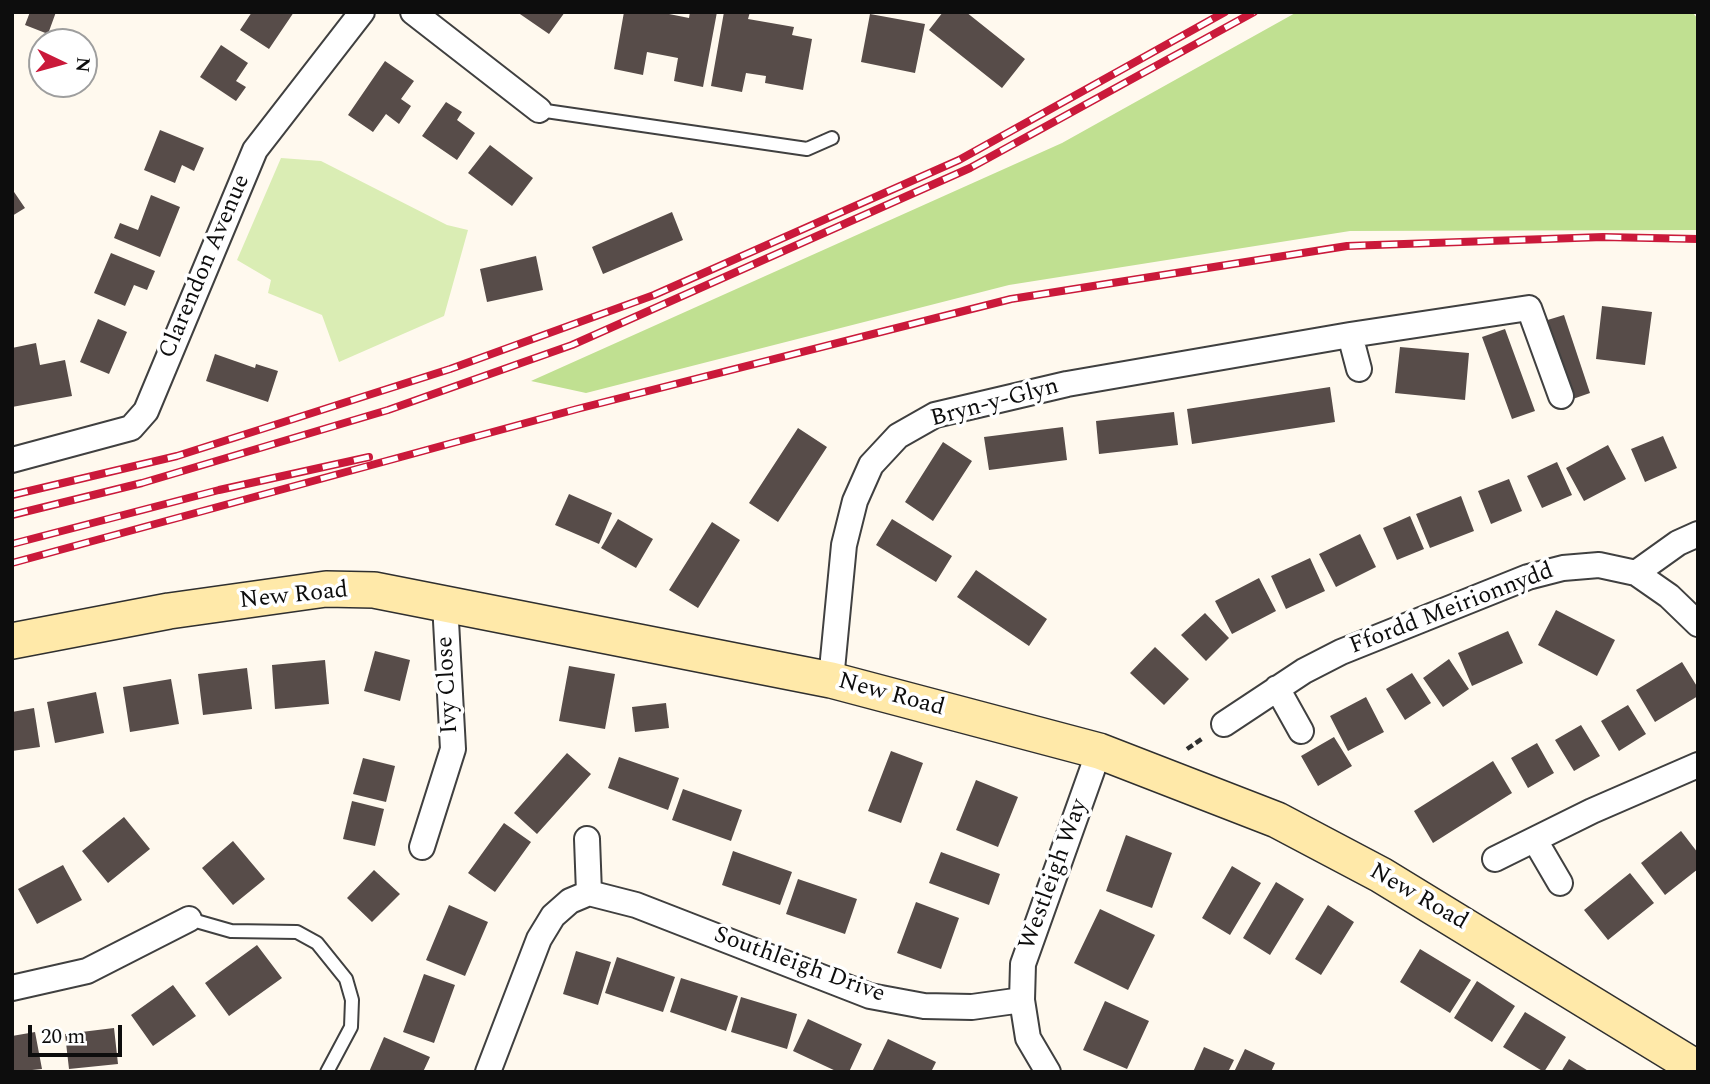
<!DOCTYPE html>
<html>
<head>
<meta charset="utf-8">
<style>
  body { margin:0 }
  #map { position:relative; width:1710px; height:1084px; overflow:hidden; background:#fff9ee; font-family:Spectral,serif }
  canvas { display:block }
  .frame { position:absolute; inset:0; border:14px solid #0d0d0d; pointer-events:none }
  .north { position:absolute; left:28px; top:28px; width:70px; height:70px; box-sizing:border-box; background:#fff; border:2px solid #9e9e9e; border-radius:50%; rotate:95deg; font-size:19px; font-weight:700; line-height:28px; text-align:center; color:#0d0d0d }
  .north::after { content:''; display:block; margin:auto; width:24px; height:32px; background:#ca193a; clip-path:polygon(50% 0,100% 100%,50% 72%,0 100%) }
  .scale { position:absolute; left:28px; top:1025px; width:94px; height:32px; box-sizing:border-box; border:4px solid #0d0d0d; border-top:0; padding-left:9px; font-size:21px; line-height:24px; white-space:nowrap; color:#0d0d0d; -webkit-text-stroke:5px #fff; paint-order:stroke }
</style>
</head>
<body>
<div id="map">
<canvas width="1710" height="1084"></canvas>
<div class="frame"></div>
<div class="north">N</div>
<div class="scale">20 m</div>
</div>
<script>
const ctx = document.querySelector('canvas').getContext('2d');
ctx.lineJoin = 'round';
function paint(path, color) { ctx.fillStyle = color; ctx.fill(path, 'evenodd'); }
const poly = rows => new Path2D(rows.map(r => 'M' + r).join(''));
function stroke(path, color, width, dash) { ctx.strokeStyle = color; ctx.lineWidth = width; ctx.lineCap = dash ? 'butt' : 'round'; ctx.setLineDash(dash || []); ctx.stroke(path); }
function label(font, color, halo, rows, align = 'center') {
  ctx.font = font + ' Spectral,serif'; ctx.lineWidth = 7; ctx.setLineDash([]); ctx.textBaseline = 'middle'; ctx.strokeStyle = halo; ctx.fillStyle = color; for (const [text, x, y, turn = 0] of rows) {
    ctx.save(); ctx.translate(x, y); ctx.rotate((+turn || 0) * Math.PI / 180); ctx.textAlign = isNaN(turn) ? turn : align; if (halo) ctx.strokeText(text, 0, 0); ctx.fillText(text, 0, 0); ctx.restore();
  }
}
const green = poly([
  [281,158,321,161,447,225,468,230,444,316,339,362,322,315,268,293,271,280,237,260]
]);
const forest = poly([
  [1297,12,1692,12,1698,19,1698,230,1350,231,1009,285,586,393,531,381,1062,143]
]);
const building = poly([
  [30,12,56,12,48,34,25,25],
  [252,12,294,12,269,49,240,30],
  [517,12,565,12,549,34],
  [624,12,659,12,689,18,690,12,717,12,703,87,674,81,678,58,647,52,643,75,614,69],
  [724,12,750,12,748,19,794,27,792,35,812,39,803,90,765,83,766,76,746,73,742,92,711,86],
  [943,12,966,12,1025,59,1002,88,929,30],
  [870,14,925,24,915,73,861,62],
  [221,45,248,63,236,81,246,87,236,101,200,77],
  [385,61,414,81,401,99,411,106,399,124,386,114,373,132,348,115],
  [446,102,462,112,457,120,475,133,457,160,422,136],
  [160,130,204,148,194,171,182,165,175,183,144,170],
  [490,145,533,178,512,206,468,173],
  [12,189,25,208,12,216],
  [151,195,180,207,160,257,114,238,120,223,138,230],
  [672,212,683,240,603,274,592,247],
  [111,253,155,271,147,290,134,285,125,306,94,293],
  [536,256,543,290,487,302,480,269],
  [1602,306,1652,312,1645,365,1596,359],
  [1564,315,1590,393,1567,401,1541,322],
  [98,319,127,332,109,374,80,362],
  [1505,329,1535,411,1512,419,1482,337],
  [36,343,40,365,65,360,72,396,12,407,12,348],
  [1400,347,1469,353,1465,400,1395,393],
  [215,354,255,368,256,364,278,371,268,402,206,381],
  [1330,387,1335,422,1192,444,1187,409],
  [1174,412,1178,445,1099,454,1096,421],
  [1063,427,1067,460,989,470,984,437],
  [798,428,827,447,778,522,749,503],
  [1663,436,1677,468,1645,482,1631,449],
  [943,442,972,461,933,521,905,502],
  [1608,445,1626,479,1584,501,1566,468],
  [1557,462,1572,495,1542,508,1527,476],
  [1509,479,1522,511,1491,524,1478,491],
  [569,494,612,513,599,544,555,525],
  [1461,496,1474,531,1430,548,1416,514],
  [1410,516,1424,549,1397,560,1383,528],
  [618,519,653,539,636,568,601,548],
  [892,519,952,556,936,582,876,545],
  [712,522,740,540,698,608,669,590],
  [1360,534,1376,567,1336,587,1319,554],
  [1310,558,1325,591,1286,609,1271,576],
  [976,570,1047,619,1029,646,957,597],
  [1259,578,1276,611,1232,634,1215,601],
  [1556,610,1615,640,1597,676,1538,645],
  [1205,613,1229,638,1206,661,1181,635],
  [1508,631,1523,663,1472,686,1458,653],
  [1155,647,1189,679,1164,705,1130,673],
  [375,651,410,660,400,701,364,691],
  [1449,659,1469,689,1443,707,1423,678],
  [325,660,329,704,275,709,272,665],
  [1682,662,1698,688,1698,696,1655,722,1636,690],
  [569,666,615,674,605,729,559,721],
  [247,668,252,709,203,715,198,674],
  [1412,673,1431,703,1405,720,1386,689],
  [171,679,179,724,130,732,123,687],
  [96,692,104,733,55,743,47,702],
  [1366,697,1384,732,1348,751,1330,716],
  [666,703,669,728,635,732,632,707],
  [1628,705,1646,734,1619,751,1601,721],
  [34,708,40,747,12,751,12,712],
  [1581,725,1600,756,1574,771,1555,740],
  [1334,737,1352,766,1318,786,1301,756],
  [1537,743,1554,773,1528,788,1511,758],
  [891,751,923,763,901,823,868,811],
  [567,753,591,774,537,834,514,813],
  [619,757,679,778,668,810,608,788],
  [363,758,395,766,386,802,353,794],
  [1493,761,1512,793,1433,843,1414,811],
  [976,780,1018,797,998,847,956,830],
  [683,789,742,810,731,841,672,820],
  [352,801,384,809,375,846,343,839],
  [124,817,150,849,108,883,82,851],
  [504,823,531,842,495,892,468,873],
  [1681,831,1698,853,1698,869,1665,895,1641,863],
  [1126,835,1172,853,1152,908,1106,891],
  [233,841,265,879,233,905,202,868],
  [733,851,792,872,780,905,722,885],
  [941,852,1000,874,989,905,929,883],
  [63,865,82,900,37,924,18,889],
  [1232,866,1261,883,1230,935,1202,918],
  [374,870,400,894,372,922,347,898],
  [1630,873,1654,903,1608,940,1584,910],
  [798,879,857,899,845,934,786,914],
  [1276,882,1304,899,1270,955,1243,938],
  [916,902,959,918,941,969,897,953],
  [449,905,488,922,465,976,426,960],
  [1328,905,1354,922,1321,975,1295,959],
  [1100,909,1155,935,1128,990,1074,963],
  [257,945,282,978,229,1016,205,983],
  [1420,949,1471,980,1450,1013,1400,982],
  [576,951,611,962,598,1005,563,994],
  [617,957,675,977,663,1012,605,993],
  [424,974,455,985,434,1043,403,1032],
  [681,978,738,996,726,1031,670,1012],
  [1477,981,1515,1006,1492,1042,1454,1018],
  [173,985,196,1016,153,1046,131,1015],
  [741,997,797,1014,787,1049,731,1032],
  [1105,1001,1149,1021,1127,1069,1083,1050],
  [1525,1012,1566,1037,1544,1072,1503,1047],
  [808,1019,862,1044,849,1072,838,1072,793,1051],
  [114,1028,118,1064,69,1069,65,1034],
  [35,1032,42,1069,12,1072,12,1036],
  [384,1037,430,1057,423,1072,369,1072],
  [888,1039,936,1062,931,1072,872,1072],
  [1204,1047,1234,1060,1228,1072,1193,1072],
  [1245,1049,1275,1063,1271,1072,1234,1072],
  [1569,1059,1590,1072,1561,1072]
]);
const path = poly([
  [1187,749,1203,738]
]);
const lane = poly([
  [539,110,807,149,832,138],
  [189,919,231,931,297,932,317,943,346,979,352,1000,351,1027,327,1072]
]);
const street = poly([
  [413,12,539,110],
  [1350,335,1359,369],
  [12,460,131,428,146,411,255,150,362,12],
  [1636,573,1678,543,1698,534],
  [831,680,844,545,855,501,871,465,898,436,935,415,1067,384,1350,335,1529,308,1561,396],
  [1277,688,1301,731],
  [1224,724,1304,671,1341,652,1528,577,1563,568,1599,565,1636,573,1669,596,1698,624],
  [1536,842,1560,883],
  [422,847,453,749,445,603],
  [1495,859,1592,811,1698,765],
  [589,893,636,905,870,996,924,1006,972,1007,1022,1000],
  [12,988,87,971,189,919],
  [488,1072,539,939,553,916,570,901,589,893,587,839],
  [1048,1072,1028,1038,1022,1000,1023,964,1099,751]
]);
const secondary = poly([
  [12,641,169,611,326,589,374,590,831,680,1099,751,1277,820,1381,875,1698,1069]
]);
const rail = poly([
  [12,495,177,456,450,369,654,295,959,160,1225,12],
  [12,515,142,483,388,410,572,345,970,168,1254,12],
  [12,544,219,490,369,457],
  [12,563,577,409,1011,299,1347,246,1603,237,1698,239]
]);
const streetNames = [
  ["Clarendon Avenue",206,267,-67],
  ["Bryn-y-Glyn",995,404,-15],
  ["New Road",294,597,-6],
  ["Ffordd Meirionnydd",1452,610,-21],
  ["Ivy Close",449,685,-93],
  ["New Road",891,696,15],
  ["Westleigh Way",1055,875,-70],
  ["New Road",1418,898,30],
  ["Southleigh Drive",799,966,20]
];
paint(green, '#daedb4');
paint(forest, '#c0e091');
paint(building, '#574c49');
stroke(lane, '#404040', 16);
stroke(street, '#404040', 28);
stroke(secondary, '#2f2f2f', 38);
stroke(path, '#2f2f2f', 4.5, [7, 3.5]);
stroke(lane, '#fff', 12);
stroke(street, '#fff', 24);
stroke(secondary, '#ffe9a9', 35);
stroke(rail, '#ca193a', 8);
stroke(rail, '#fff', 5, [16]);
label('24px', '#0d0d0d', '#fff', streetNames);
</script>
</body>
</html>
